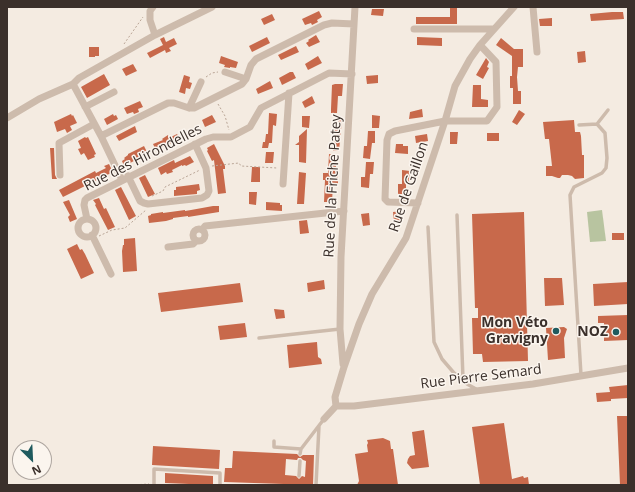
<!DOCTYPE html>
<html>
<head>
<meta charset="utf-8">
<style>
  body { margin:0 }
  #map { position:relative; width:635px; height:492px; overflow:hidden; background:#f4ebe1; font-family:"Open Sans",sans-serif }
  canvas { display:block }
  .frame { position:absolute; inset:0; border:8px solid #3b302b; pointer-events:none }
  .north { position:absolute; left:12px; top:440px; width:40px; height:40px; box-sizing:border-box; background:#fbf5ee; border:1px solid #aea6a0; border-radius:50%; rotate:156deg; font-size:11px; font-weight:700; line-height:16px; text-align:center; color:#3b302b }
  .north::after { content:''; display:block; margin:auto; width:14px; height:18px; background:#1f5a5e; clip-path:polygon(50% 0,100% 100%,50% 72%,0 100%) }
</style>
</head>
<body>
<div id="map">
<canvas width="635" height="492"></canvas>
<div class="frame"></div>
<div class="north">N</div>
</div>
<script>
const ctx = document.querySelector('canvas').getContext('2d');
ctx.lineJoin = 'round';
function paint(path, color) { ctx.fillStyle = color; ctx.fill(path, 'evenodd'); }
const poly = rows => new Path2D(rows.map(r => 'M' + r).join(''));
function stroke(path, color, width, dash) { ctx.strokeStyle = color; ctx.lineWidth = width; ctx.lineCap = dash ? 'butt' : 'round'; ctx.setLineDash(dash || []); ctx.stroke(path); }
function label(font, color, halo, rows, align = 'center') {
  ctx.font = font + ' "Open Sans",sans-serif'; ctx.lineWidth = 3; ctx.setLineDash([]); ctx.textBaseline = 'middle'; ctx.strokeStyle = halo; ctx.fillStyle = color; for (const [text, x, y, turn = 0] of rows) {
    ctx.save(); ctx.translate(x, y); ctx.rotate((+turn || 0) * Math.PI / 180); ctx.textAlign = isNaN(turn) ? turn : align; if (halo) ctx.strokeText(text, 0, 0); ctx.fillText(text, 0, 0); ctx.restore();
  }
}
const green = poly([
  [602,210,606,241,590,242,587,212]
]);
const building = poly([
  [450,7,457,7,457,24,416,24,416,17,450,17],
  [372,9,384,9,383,16,371,15],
  [319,11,322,17,317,20,318,22,312,25,311,23,305,25,302,19],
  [612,12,623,12,624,19,591,21,590,14],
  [272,14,275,20,264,25,261,19],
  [552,18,552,26,540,26,539,19],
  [316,35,320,42,309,47,306,43,309,41,308,40],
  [164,37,166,42,174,38,177,44,169,48,171,51,166,53,165,50,150,58,147,53,163,45,160,39],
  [267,37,270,43,252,52,249,46],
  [417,37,442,38,442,46,417,45],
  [501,38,514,49,523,49,523,67,518,67,517,77,518,91,521,91,521,104,513,104,513,88,510,88,510,76,512,76,512,56,496,45],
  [296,46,299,52,281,60,278,55],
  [89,47,99,47,99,56,95,56,95,57,89,57],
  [585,51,586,62,578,63,577,52],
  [221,56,238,62,236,68,230,67,230,68,224,67,225,65,219,63],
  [318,56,322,63,308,70,305,64],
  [486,58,489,62,487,67,489,68,483,79,476,75],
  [133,64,137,71,126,76,122,69],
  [290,72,293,72,296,78,282,85,279,78],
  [104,74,110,85,87,98,81,87],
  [184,75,190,77,189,82,192,83,190,89,186,88,185,94,179,92],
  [378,75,378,83,367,84,366,76],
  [270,81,273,88,258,94,256,89],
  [335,84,343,84,342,96,338,96,337,113,331,113,331,109,332,85],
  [473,85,481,85,481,99,488,100,488,107,472,107],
  [312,96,315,103,305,108,302,102],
  [140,101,143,107,138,109,139,112,134,114,133,112,127,114,124,108],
  [422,109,423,117,409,119,410,112],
  [519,110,525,114,517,125,512,122],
  [269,113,277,114,276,126,273,125,272,143,269,143,268,148,262,148,263,142,265,142,266,134,268,134],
  [71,114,72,116,73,115,77,123,70,126,72,130,67,133,65,129,57,132,54,122],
  [113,114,114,116,116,115,118,119,107,125,104,119],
  [212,115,216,122,205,127,202,120],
  [372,115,380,116,379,128,372,128],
  [302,116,310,116,309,128,302,127],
  [334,119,342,119,339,151,333,151],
  [574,120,575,132,580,132,581,136,582,155,584,155,584,178,575,179,572,176,568,175,562,175,560,178,558,178,552,176,546,176,546,166,552,166,549,139,545,139,543,122],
  [135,126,137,132,119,141,116,136],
  [307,129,306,163,299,162,299,145,295,145,299,142,299,136],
  [368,131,375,131,375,143,372,143,370,159,363,158,364,146,367,146],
  [450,132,458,132,457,144,450,144],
  [487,133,499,133,499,141,487,141],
  [177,134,180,139,156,150,153,144,163,140,162,139,168,135,169,138],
  [427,134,428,141,416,143,415,136],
  [85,137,86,138,88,137,96,154,94,155,95,157,88,160,84,153,81,155,78,149,81,148,78,141],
  [214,144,225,166,225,169,223,169,226,193,218,194,214,160,212,161,207,151,208,150,207,148],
  [396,144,403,144,403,146,408,146,408,154,395,153],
  [144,146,148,154,124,166,122,161,125,159,124,158,128,155,128,154],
  [50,148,54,148,55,175,57,179,52,179],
  [266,152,274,152,273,163,265,163],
  [329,154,336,155,336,173,338,173,338,184,333,184,332,202,324,202,325,180,323,180,323,173,328,173],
  [190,156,194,162,186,166,185,165,182,166,182,165,172,170,173,172,167,174,166,172,161,175,158,168,174,160,175,163],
  [366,162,374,162,373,174,370,174,369,188,361,187,361,177,365,177],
  [109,164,112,170,111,171,111,173,63,197,59,190,95,171,96,173,106,168,104,166],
  [252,167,260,167,260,182,251,182],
  [402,170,410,171,409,183,406,183,406,194,398,194,398,184,402,184],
  [299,172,306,173,304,204,297,204],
  [145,175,155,194,148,197,139,178],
  [199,184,200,190,197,191,197,194,174,196,174,190,176,190,176,187],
  [121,187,136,216,129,220,115,190],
  [249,192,257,192,256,205,249,204],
  [99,198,104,209,106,208,115,227,108,230,95,205,96,204,93,200],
  [69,200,77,219,70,222,68,217,70,215,63,202],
  [266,202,280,203,280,205,282,205,282,211,266,210],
  [213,206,219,206,219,212,188,217,188,216,173,218,173,219,166,221,149,223,148,216,151,215,151,214,163,212,163,213,185,210,185,211,191,210],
  [401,211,402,221,394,222,393,212],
  [524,212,528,361,483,362,482,354,473,354,472,318,478,318,478,308,475,308,472,214],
  [369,213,370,225,363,226,361,214],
  [307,220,309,233,300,234,299,221],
  [612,233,624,233,624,240,612,240],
  [135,238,137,271,123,272,122,251,123,245,124,245,124,239],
  [77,244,80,250,82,249,85,254,94,273,81,279,67,249],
  [544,278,562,278,564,305,545,306],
  [324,280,325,289,308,292,307,283],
  [628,282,628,304,594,306,593,284],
  [240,283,243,302,161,312,158,293],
  [274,309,284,310,285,318,276,319],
  [628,315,628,340,604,341,604,323,598,323,598,316],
  [245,323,247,337,220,340,218,326],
  [564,327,567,329,564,338,565,358,548,360,546,328],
  [317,342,318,357,321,359,322,364,289,368,287,345],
  [628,385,628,398,611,399,611,401,597,402,596,393,610,392,609,387],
  [617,416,628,416,628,485,620,485],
  [504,423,512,479,523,476,524,478,528,477,529,485,480,485,472,427],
  [424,430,429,467,412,469,407,463,408,459,410,456,415,455,412,432],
  [383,438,390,441,391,449,393,449,398,485,357,485,359,481,355,454,368,452,367,445,368,443,367,440],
  [153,446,220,450,219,469,152,465],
  [233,451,297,454,300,457,303,455,314,455,313,485,224,482,225,468,232,468],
  [298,458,301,458,303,460,306,461,305,477,302,476,299,479,296,476,285,475,286,459,297,460],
  [165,473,213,476,213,485,165,483]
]);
const path = poly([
  [124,44,143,17],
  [206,77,212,73,218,72],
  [218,104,225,116,229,130],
  [212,166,239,163,241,166,277,168],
  [152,196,163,191,165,187,200,170],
  [99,236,112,230,125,228,146,210],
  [132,485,149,484]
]);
const lane = poly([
  [597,124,608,110],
  [579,125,597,124,605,133,607,158,606,168,602,173,574,187,570,195,581,375],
  [457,215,463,379,467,384,476,389],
  [428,227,434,342,442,359,454,373,463,379],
  [259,338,340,329],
  [274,441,274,447,301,449],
  [300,454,301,449,324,419],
  [299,476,300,461],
  [154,485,154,469,220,473,220,485],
  [316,485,319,426]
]);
const street = poly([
  [153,7,150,11,150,20,155,35],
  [533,7,537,52],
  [414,29,494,29],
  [225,72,246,79,251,65,256,59,324,25,332,23,354,24],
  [73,84,101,136,122,180],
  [85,107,114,92],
  [189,108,201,82],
  [7,118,39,99,73,84,79,78,155,35,212,7],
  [101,136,168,103,174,103,189,108,194,108,242,84,246,79],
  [60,175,59,143,94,124],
  [128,176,140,201,144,203,148,204,202,198,207,195,209,191,206,168,195,144],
  [283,184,289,93],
  [418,203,388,202,385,199,387,140,389,134,395,131,445,121,487,121,497,107,496,62,480,45],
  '78 228a9 9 0 1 1 18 0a9 9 0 1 1-18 0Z',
  [87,219,84,205,85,200,87,198,206,139,213,137,231,137,250,127,261,108,329,73,352,74],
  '193 235a6 6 0 1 1 12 0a6 6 0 1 1-12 0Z',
  [202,230,205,226,344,211],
  [92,235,111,274],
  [168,247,193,244,196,241],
  [343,364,340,329,341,257,355,7],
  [336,406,335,397,344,367,359,324,372,294,406,238,445,121,455,86,470,59,480,45,514,7],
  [336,406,354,406,533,384,628,368],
  [324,419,336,406]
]);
const markers = [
  [556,331,4,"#1f5a5e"],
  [616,332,4,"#1f5a5e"]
];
const streetNames = [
  ["Rue des Hirondelles",143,158,-27],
  ["Rue de la Friche Patey",333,186,-87],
  ["Rue de Gaillon",409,187,-71],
  ["Rue Pierre Semard",481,377,-7]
];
const poiNames = [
  ["Mon Véto",548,323],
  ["Gravigny",548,339],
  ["NOZ",608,332]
];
paint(green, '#b8c4a0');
paint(building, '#c8694b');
stroke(path, '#b9a596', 1, [2, 2]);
stroke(lane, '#cdbbac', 3.5);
stroke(street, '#cdbbac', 7);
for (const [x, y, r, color] of markers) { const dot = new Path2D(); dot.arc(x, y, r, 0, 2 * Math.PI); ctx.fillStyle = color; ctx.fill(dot); stroke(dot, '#fbf5ee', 1.5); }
label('14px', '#3b302b', '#fbf5ee', streetNames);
label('bold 14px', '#3b302b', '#fbf5ee', poiNames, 'right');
</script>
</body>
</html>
